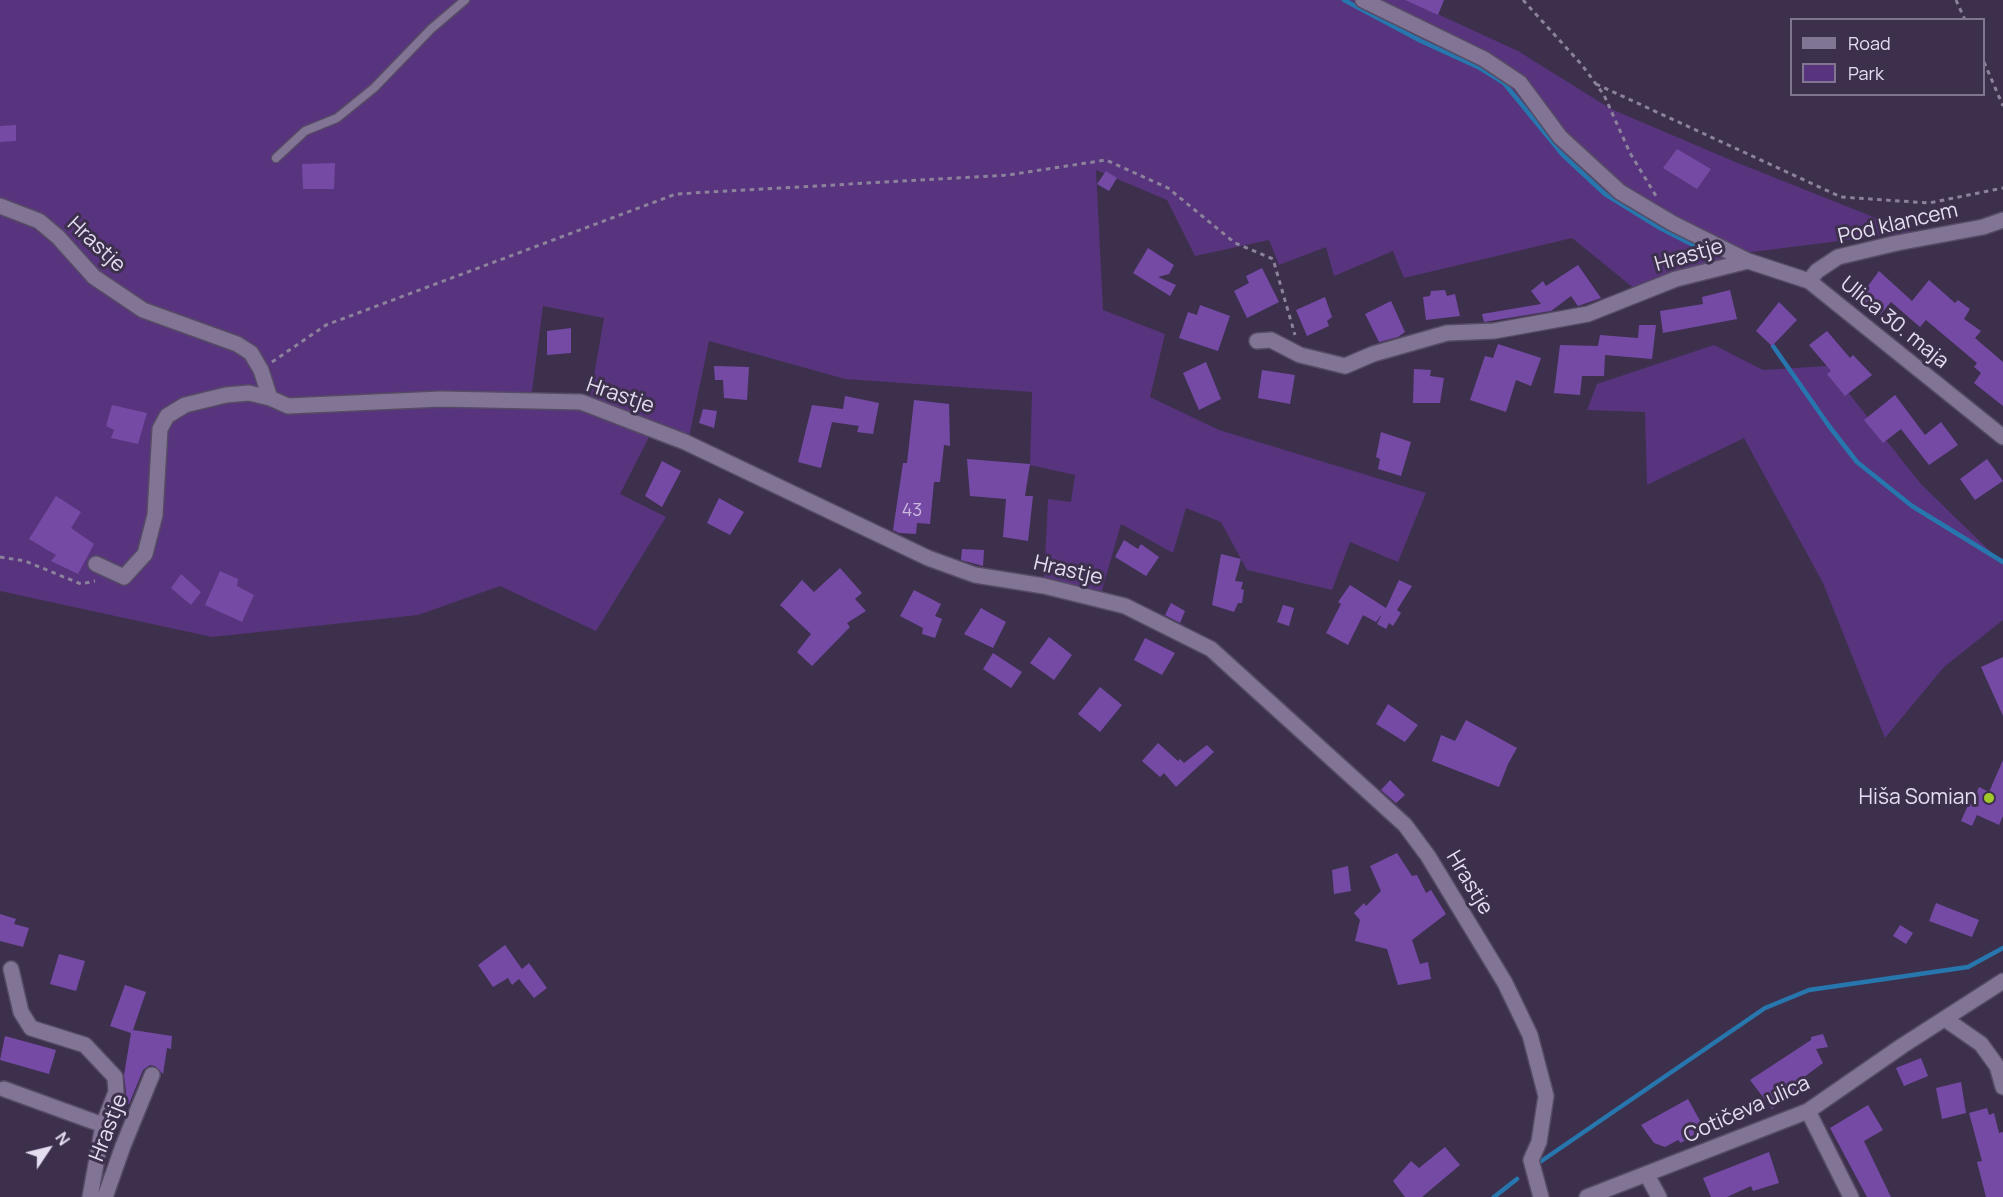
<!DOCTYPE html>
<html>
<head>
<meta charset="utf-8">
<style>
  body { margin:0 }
  #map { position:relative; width:2003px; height:1197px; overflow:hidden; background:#3d304d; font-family:Manrope,sans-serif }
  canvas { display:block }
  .legend { position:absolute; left:1790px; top:18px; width:195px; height:78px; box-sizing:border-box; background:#3d304d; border:2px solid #80768f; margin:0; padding:8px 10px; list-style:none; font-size:18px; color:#e5def1 }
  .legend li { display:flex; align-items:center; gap:12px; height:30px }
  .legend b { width:30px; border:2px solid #80768f }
  .north { position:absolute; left:18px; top:1119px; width:60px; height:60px; -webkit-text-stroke:4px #3d304d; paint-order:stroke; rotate:55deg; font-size:16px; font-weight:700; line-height:24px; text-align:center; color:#e5def1 }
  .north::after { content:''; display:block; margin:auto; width:21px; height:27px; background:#e5def1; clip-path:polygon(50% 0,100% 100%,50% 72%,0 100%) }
</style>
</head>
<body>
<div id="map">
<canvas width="2003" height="1197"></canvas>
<ul class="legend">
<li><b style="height:8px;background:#827495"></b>Road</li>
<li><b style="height:16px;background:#57347d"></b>Park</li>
</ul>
<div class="north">N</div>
</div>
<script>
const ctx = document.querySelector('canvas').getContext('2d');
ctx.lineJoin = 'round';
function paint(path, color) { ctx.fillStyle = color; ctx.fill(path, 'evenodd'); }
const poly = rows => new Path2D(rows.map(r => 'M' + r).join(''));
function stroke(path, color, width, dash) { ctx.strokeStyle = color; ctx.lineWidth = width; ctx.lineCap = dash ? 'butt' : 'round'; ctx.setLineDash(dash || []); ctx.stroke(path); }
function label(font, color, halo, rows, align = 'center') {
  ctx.font = font + ' Manrope,sans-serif'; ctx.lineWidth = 6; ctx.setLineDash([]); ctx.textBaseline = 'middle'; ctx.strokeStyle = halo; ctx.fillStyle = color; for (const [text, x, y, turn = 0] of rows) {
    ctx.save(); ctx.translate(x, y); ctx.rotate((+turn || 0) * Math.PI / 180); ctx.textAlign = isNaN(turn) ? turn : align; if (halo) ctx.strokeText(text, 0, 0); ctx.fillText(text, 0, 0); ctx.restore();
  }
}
const green = poly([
  [0,0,1407,0,1518,51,1611,109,1733,161,1911,232,1744,253,1635,289,1572,238,1404,278,1393,251,1334,276,1326,247,1279,265,1269,240,1195,256,1167,200,1096,170,1103,310,1165,334,1150,397,1219,430,1426,493,1398,562,1350,542,1332,590,1247,570,1221,522,1186,508,1173,553,1121,524,1101,594,1044,581,1048,499,1071,502,1075,475,1030,465,1032,392,845,379,709,341,689,437,590,398,604,318,543,306,530,406,579,406,651,433,620,494,666,517,596,631,500,586,418,615,212,637,0,591],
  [1714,345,1763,370,1827,366,1921,484,2003,564,2003,620,1944,667,1885,738,1823,583,1744,438,1647,485,1645,412,1587,410,1597,384]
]);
const stream = poly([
  [1344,0,1421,41,1480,68,1504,83,1563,155,1605,194,1660,228,1699,248,1718,254],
  [1773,346,1829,426,1857,462,1912,506,2003,562],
  [1540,1162,1765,1008,1809,990,1968,967,2003,948],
  [1494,1197,1517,1179]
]);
const building = poly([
  [1405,0,1444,0,1438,15],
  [16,125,16,141,0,142,0,126],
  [1677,149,1711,169,1697,189,1663,168],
  [335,163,334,189,303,189,302,164],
  [1106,171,1117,178,1109,191,1097,184],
  [1148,248,1174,265,1169,274,1158,277,1176,285,1170,296,1133,273],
  [1578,265,1601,298,1578,306,1571,296,1551,311,1484,322,1482,314,1541,304,1531,291,1543,281,1546,286],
  [1262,268,1279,302,1247,318,1234,291,1249,283,1246,276],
  [1879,271,1912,301,1929,280,1955,303,1958,300,1970,309,1964,319,1981,331,1975,338,2003,362,2003,406,1974,383,1981,373,1974,367,1977,363,1926,320,1920,327,1891,302,1880,315,1860,297],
  [1445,290,1447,296,1455,294,1460,316,1426,320,1423,297,1430,296,1431,291],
  [1730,290,1737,319,1663,333,1660,311,1703,304,1702,297],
  [1325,297,1332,317,1327,321,1329,326,1307,336,1296,310],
  [1391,301,1405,332,1398,337,1379,342,1365,314],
  [1779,302,1797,320,1772,346,1756,331],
  [1200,305,1230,316,1218,351,1179,338,1188,312,1197,315],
  [1639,325,1656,325,1652,359,1605,355,1604,376,1582,376,1580,395,1554,393,1560,345,1598,346,1600,335,1638,338],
  [571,328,571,353,547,355,547,331],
  [1827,331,1850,358,1853,355,1872,375,1845,396,1827,374,1831,371,1809,345],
  [1498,344,1541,358,1531,386,1516,380,1506,412,1470,400,1485,356,1493,358],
  [1206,362,1221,399,1199,410,1183,373],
  [714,366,749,367,747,400,724,398,723,380,715,380],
  [1414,369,1431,370,1430,376,1444,378,1440,403,1413,403],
  [1262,370,1295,375,1290,404,1258,398],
  [1895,395,1925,435,1941,422,1958,445,1929,465,1901,429,1883,443,1864,420],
  [845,396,879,403,873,434,857,432,859,426,832,422,821,468,798,462,812,405,843,409],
  [914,400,949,404,950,446,944,445,940,482,934,482,930,524,917,523,916,534,899,533,893,530,903,463,907,463],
  [112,405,147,413,138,444,111,438,114,430,106,426],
  [703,409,717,411,714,428,699,423],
  [1381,432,1411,442,1401,476,1378,469,1380,459,1376,457],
  [967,459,1030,464,1025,496,1033,496,1028,541,1003,537,1006,499,970,496],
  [1987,459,2003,481,1975,500,1960,479],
  [662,461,681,471,662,507,645,496],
  [56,496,81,512,71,528,94,544,78,574,51,561,56,555,29,539],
  [719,498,744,512,730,535,707,523],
  [1124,540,1138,549,1141,544,1159,557,1146,576,1115,557],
  [962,549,984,550,983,566,961,560],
  [1221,554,1241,559,1235,581,1243,582,1241,589,1244,590,1242,603,1238,603,1234,612,1212,605],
  [840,568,862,593,855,599,866,611,847,623,850,627,812,666,797,652,811,634,780,605,802,580,814,592],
  [220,571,238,579,237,586,254,595,242,622,205,605],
  [181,574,201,592,191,605,171,588],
  [1399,580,1412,586,1397,610,1401,613,1393,626,1389,623,1386,629,1377,624,1382,614,1376,622,1363,615,1348,645,1326,633,1341,604,1338,602,1350,585,1386,608],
  [914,590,941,604,935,616,942,619,935,638,922,634,923,628,900,616],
  [1171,603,1185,611,1180,623,1165,615],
  [1283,605,1294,608,1289,626,1277,622],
  [981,608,1006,622,993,648,964,634],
  [1049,637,1072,655,1054,680,1030,663],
  [1145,638,1175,653,1162,675,1134,660],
  [993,653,1022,672,1011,688,983,669],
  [2003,657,2003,716,1981,667],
  [1100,687,1122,705,1100,732,1078,714],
  [1388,704,1418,725,1405,742,1376,724],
  [1466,720,1517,748,1508,764,1499,787,1432,761,1441,735,1455,741],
  [1158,743,1178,761,1180,759,1184,763,1207,745,1214,752,1176,787,1164,773,1160,777,1142,761],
  [2003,760,2003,816,1999,825,1977,815,1972,826,1961,821,1969,803,1972,804,1979,787,1989,792],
  [1390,780,1405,795,1396,803,1381,790],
  [1397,853,1412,876,1417,875,1426,893,1431,890,1446,914,1412,940,1420,964,1428,962,1431,979,1398,985,1387,949,1355,941,1360,920,1354,913,1364,903,1366,906,1381,891,1370,866],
  [1348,866,1351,891,1334,894,1332,870],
  [1936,903,1979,920,1972,937,1929,921],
  [0,914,16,919,14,924,29,928,23,947,0,941],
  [1900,925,1913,933,1906,944,1893,936],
  [505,945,522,969,529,963,547,988,534,998,519,979,512,985,508,978,493,987,478,965],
  [59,954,85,961,76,991,50,984],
  [125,985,146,992,133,1030,172,1036,171,1049,167,1048,163,1074,155,1066,150,1065,143,1070,129,1104,122,1103,126,1092,124,1075,131,1033,110,1026],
  [1823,1034,1828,1047,1816,1049,1823,1063,1796,1083,1800,1090,1772,1109,1750,1080,1811,1040,1811,1037],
  [5,1036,56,1050,49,1074,0,1060],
  [1921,1058,1928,1076,1904,1086,1896,1068],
  [1961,1082,1966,1113,1942,1119,1936,1088],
  [1688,1099,1704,1128,1681,1143,1678,1140,1665,1147,1654,1143,1641,1125],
  [1868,1105,1883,1130,1864,1141,1891,1197,1867,1197,1830,1128],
  [1987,1108,1989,1115,1994,1113,1999,1133,2003,1132,2003,1197,1986,1197,1977,1162,1982,1161,1969,1113],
  [1445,1147,1460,1165,1422,1197,1405,1197,1393,1181,1411,1161,1419,1168],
  [1769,1152,1779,1183,1753,1191,1751,1186,1727,1197,1711,1197,1703,1178]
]);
const path = poly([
  [1523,0,1582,65,1604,95,1630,153,1656,196],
  [1956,0,1965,20],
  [1984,62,2003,106],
  [1596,84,1841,197,1929,203,2003,188],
  [272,362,326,325,676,194,1008,175,1106,160,1168,188,1235,243,1273,259,1295,335],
  [0,557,25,561,81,584,95,581]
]);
const lane = poly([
  [276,158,305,131,337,118,374,88,431,29,465,0]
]);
const street = poly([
  [1363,0,1484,59,1520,83,1560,137,1620,192,1672,223,1748,261,1809,281,2003,437],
  [0,206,39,221,58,237,94,277,143,310,237,344,251,353,261,370,270,398,288,406,441,399,581,402,685,442,928,558,975,575,1044,586,1125,606,1211,649,1405,825,1428,856,1505,983,1530,1035,1546,1096,1539,1142,1531,1160,1541,1197],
  [1809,281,1817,271,1838,257,1897,243,1983,227,2003,220],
  [1257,341,1271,340,1300,355,1345,366,1373,354,1447,333,1494,331,1588,314,1676,279,1748,261],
  [96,564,124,577,145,554,155,515,160,429,167,416,185,405,226,395,249,393,270,398],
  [11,969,21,1012,31,1028,85,1045,115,1077,116,1092,103,1125,90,1197],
  [1945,1019,1981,1044,1997,1066,2003,1087],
  [4,1089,103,1125],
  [1808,1111,1851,1197],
  [1647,1175,1659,1197],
  [105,1197,123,1146,152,1075],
  [1587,1197,1808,1111,1902,1046,2003,981]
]);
const markers = [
  [1989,798,6,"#a1c92a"]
];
const numberNames = [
  ["43",912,511]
];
const streetNames = [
  ["Pod klancem",1898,224,-13],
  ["Hrastje",96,245,43],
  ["Hrastje",1689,256,-16],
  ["Ulica 30. maja",1894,323,39],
  ["Hrastje",620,396,19],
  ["Hrastje",1068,571,13],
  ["Hrastje",1469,883,59],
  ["Cotičeva ulica",1747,1110,-24],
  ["Hrastje",109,1128,-69]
];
const poiNames = [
  ["Hiša Somian",1977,798]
];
paint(green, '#57347d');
stroke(stream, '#2777ae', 4.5);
paint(building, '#754aa5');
stroke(lane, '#564b64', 11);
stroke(street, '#564b64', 18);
stroke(path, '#8d829b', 3, [4.5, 4.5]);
stroke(lane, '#827495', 8);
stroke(street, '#827495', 15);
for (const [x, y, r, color] of markers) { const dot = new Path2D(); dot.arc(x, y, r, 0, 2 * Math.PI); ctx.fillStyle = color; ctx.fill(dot); stroke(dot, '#3d304d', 2); }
label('18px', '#c9b9de', null, numberNames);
label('21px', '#e5def1', '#3d304d', streetNames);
label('21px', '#e5def1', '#3d304d', poiNames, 'right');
</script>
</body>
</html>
